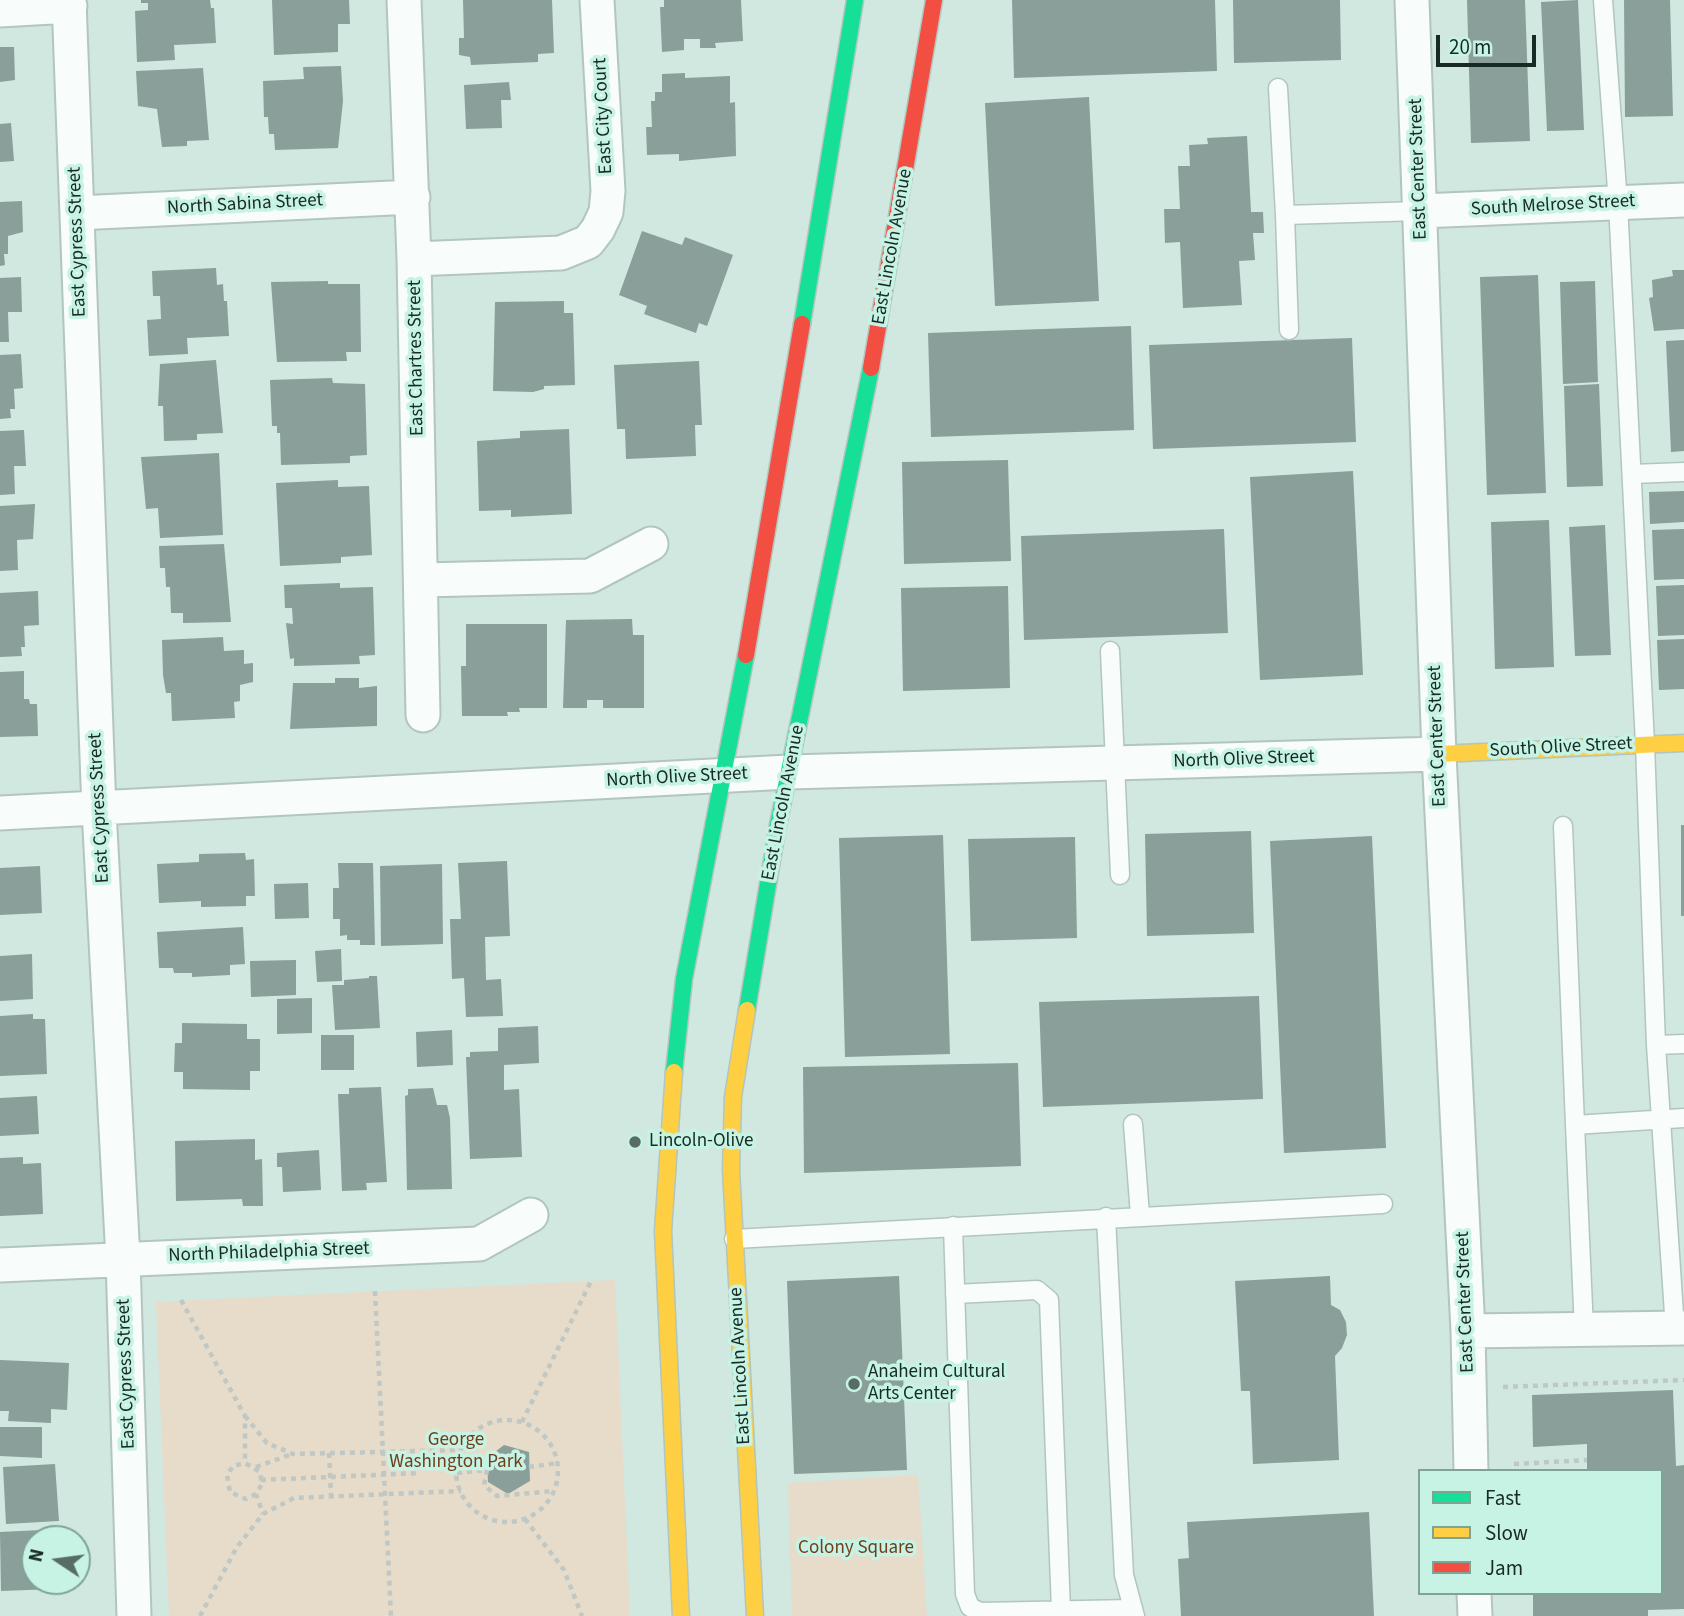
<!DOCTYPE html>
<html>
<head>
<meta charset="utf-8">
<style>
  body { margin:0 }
  #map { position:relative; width:1684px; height:1616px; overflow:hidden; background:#d0e8e0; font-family:"Source Sans 3",sans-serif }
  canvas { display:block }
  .legend { position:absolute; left:1418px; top:1469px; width:245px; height:126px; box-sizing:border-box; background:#c6f3e4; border:2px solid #80a397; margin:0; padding:9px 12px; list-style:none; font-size:21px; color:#182a24 }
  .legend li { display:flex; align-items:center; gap:14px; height:35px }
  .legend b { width:35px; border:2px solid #80a397 }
  .north { position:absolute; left:21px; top:1525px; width:70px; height:70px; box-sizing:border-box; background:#c6f3e4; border:2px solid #80a397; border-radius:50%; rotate:283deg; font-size:19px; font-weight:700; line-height:28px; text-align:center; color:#182a24 }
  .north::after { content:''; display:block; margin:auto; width:24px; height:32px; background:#586c66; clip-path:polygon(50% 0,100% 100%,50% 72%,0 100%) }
  .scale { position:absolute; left:1436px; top:35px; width:100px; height:32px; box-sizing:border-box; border:4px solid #182a24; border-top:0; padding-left:9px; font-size:21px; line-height:24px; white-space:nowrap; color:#182a24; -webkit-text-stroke:5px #c6f3e4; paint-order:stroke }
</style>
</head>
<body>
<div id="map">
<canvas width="1684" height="1616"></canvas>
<ul class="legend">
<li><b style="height:9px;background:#16e098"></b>Fast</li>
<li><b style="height:9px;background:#ffcf43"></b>Slow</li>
<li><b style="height:9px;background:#f24e42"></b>Jam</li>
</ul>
<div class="north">N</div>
<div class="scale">20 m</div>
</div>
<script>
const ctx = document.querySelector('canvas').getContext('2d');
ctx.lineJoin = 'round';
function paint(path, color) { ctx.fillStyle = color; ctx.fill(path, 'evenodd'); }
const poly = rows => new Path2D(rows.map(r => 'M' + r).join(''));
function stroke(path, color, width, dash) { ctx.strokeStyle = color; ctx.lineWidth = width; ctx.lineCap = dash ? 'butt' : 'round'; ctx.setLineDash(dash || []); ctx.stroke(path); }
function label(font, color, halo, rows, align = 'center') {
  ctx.font = font + ' "Source Sans 3",sans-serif'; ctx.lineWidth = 7; ctx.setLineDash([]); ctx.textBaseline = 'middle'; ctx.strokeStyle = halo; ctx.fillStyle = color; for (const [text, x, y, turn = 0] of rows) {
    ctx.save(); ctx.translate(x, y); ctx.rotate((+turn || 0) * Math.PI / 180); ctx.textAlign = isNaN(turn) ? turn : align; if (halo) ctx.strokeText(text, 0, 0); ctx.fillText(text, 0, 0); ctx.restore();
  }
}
const green = poly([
  [615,1280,630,1616,169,1616,156,1302],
  [918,1475,927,1616,792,1616,788,1483]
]);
const building = poly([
  [141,0,210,0,211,8,214,8,216,43,174,45,175,60,137,62,135,11,148,10,148,3,141,3],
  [272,0,349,0,350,24,338,24,338,52,274,55],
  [463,0,552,0,554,53,538,54,538,62,471,65,470,57,459,55,459,38,464,38],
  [664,0,741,0,743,41,715,43,716,48,700,48,700,39,684,39,684,50,662,52,660,7,664,7],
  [1012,0,1215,0,1217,71,1014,78],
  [1233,0,1340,0,1341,60,1234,63],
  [1467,0,1525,0,1530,141,1471,143],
  [1578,0,1584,130,1547,131,1541,2],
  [1624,0,1670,0,1673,116,1625,117],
  [0,47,14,47,15,80,0,82],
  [341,66,343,101,338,148,275,150,274,134,269,134,268,117,264,117,263,81,304,79,303,67],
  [203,68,209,140,187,141,187,146,162,147,157,109,138,106,136,71],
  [685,73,685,78,730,76,730,103,735,102,736,156,679,161,679,154,647,155,646,127,652,127,651,101,655,101,655,92,662,92,662,74],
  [509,82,511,100,501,100,502,128,466,129,464,85],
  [1089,97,1099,301,995,306,985,103],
  [11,123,14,161,0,162,0,124],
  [1247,136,1251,212,1263,212,1264,233,1253,233,1255,260,1239,261,1242,305,1183,308,1180,242,1165,243,1164,209,1180,209,1178,166,1190,166,1189,145,1208,144,1207,138],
  [22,201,23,232,8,236,8,254,4,254,5,265,0,266,0,202],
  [642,231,682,245,685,237,733,255,707,326,699,323,696,333,644,314,647,306,619,295],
  [216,268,217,285,223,284,224,301,227,301,229,336,187,338,188,354,149,356,147,320,161,319,160,296,153,296,152,271],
  [1672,270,1684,270,1684,329,1654,331,1649,298,1653,297,1652,280,1673,276],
  [1538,275,1546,493,1487,495,1480,277],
  [21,277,22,312,8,312,9,342,0,342,0,278],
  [328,281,328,284,360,284,361,352,346,352,347,361,277,362,271,282],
  [1595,281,1598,382,1563,384,1560,282],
  [564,301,564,313,573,313,575,385,544,386,544,389,533,392,493,391,495,302],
  [1131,326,1134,430,931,437,928,333],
  [1352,338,1356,442,1153,449,1149,345],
  [1684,340,1684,451,1671,452,1666,341],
  [21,354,23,388,14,389,15,409,10,409,11,418,0,419,0,355],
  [216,360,223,433,197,434,197,440,164,441,163,406,158,406,160,364],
  [699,361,702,425,695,425,696,456,626,459,625,429,617,429,614,365],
  [332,378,333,383,365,384,367,455,350,456,350,463,281,465,280,433,277,433,277,426,272,426,270,380],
  [1599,384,1603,486,1567,487,1564,386],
  [569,429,572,514,511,517,511,510,479,511,477,441,520,438,520,431],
  [24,430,26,466,14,466,15,494,0,495,0,431],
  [219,453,223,535,160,538,158,508,146,509,141,457],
  [1008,460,1011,561,904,564,902,462],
  [1353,471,1363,675,1260,680,1250,477],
  [338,480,338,487,369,486,372,555,341,557,341,563,280,566,276,483],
  [1684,491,1684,522,1650,524,1649,492],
  [35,504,33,539,17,540,18,570,0,571,0,506],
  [1549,520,1554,667,1495,669,1491,522],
  [1605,525,1611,655,1575,656,1569,527],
  [1224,529,1228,633,1024,640,1021,536],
  [1684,529,1684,579,1654,580,1652,530],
  [224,544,231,622,183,623,183,613,171,613,170,587,166,587,165,568,160,568,159,546],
  [340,583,340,588,373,587,375,655,359,656,360,664,294,666,294,658,290,659,286,623,293,624,292,608,285,608,284,585],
  [1684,585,1684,635,1658,636,1656,586],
  [1008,586,1010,688,903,691,901,588],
  [38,591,39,625,24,626,25,647,21,647,22,656,0,657,0,593],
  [632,619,633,635,644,635,644,708,603,708,603,700,587,700,587,708,563,708,566,620],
  [466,624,547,624,547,708,519,708,520,712,507,712,508,716,462,716,461,666,466,666],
  [223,637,224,651,244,650,244,664,253,663,253,682,240,685,240,701,234,702,235,718,172,721,171,693,166,693,163,675,162,640],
  [1684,639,1684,689,1659,690,1657,640],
  [24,671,24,699,29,699,30,704,37,704,38,736,0,737,0,672],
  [335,678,359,678,359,688,377,686,377,726,290,729,293,683,335,683],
  [1681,825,1684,825,1684,916,1681,916],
  [1251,831,1254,933,1147,936,1145,834],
  [943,835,950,1054,845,1057,839,838],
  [1372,836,1386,1148,1284,1153,1270,841],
  [1075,837,1077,938,971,941,968,839],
  [245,853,246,860,254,859,255,896,246,896,246,906,201,907,201,901,159,903,157,864,199,862,199,854],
  [507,861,510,936,485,937,486,980,501,979,503,1016,466,1017,464,978,452,979,450,919,461,919,458,863],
  [338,863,373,863,375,945,360,945,360,940,347,940,347,935,340,936,340,919,333,919,333,888,339,888],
  [442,864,443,944,381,946,380,866],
  [40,866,42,913,0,915,0,868],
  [308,883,309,918,275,919,274,884],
  [243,927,245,964,230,965,230,975,192,977,192,973,174,973,173,968,159,968,157,932],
  [341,949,342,981,317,982,315,951],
  [32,954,33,999,0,1001,0,956],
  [296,960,296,995,251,997,250,961],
  [369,976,377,976,380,1028,335,1030,332,985,344,985,344,980,369,978],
  [1259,996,1263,1099,1043,1107,1039,1002],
  [312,998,312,1033,277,1034,277,999],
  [33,1014,33,1019,45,1019,47,1074,0,1076,0,1016],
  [182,1023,247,1024,247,1039,260,1039,260,1071,250,1071,250,1090,183,1089,183,1072,174,1072,175,1043,182,1043],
  [538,1026,539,1063,504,1065,504,1090,519,1089,522,1157,470,1159,466,1057,470,1057,470,1052,498,1051,498,1028],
  [452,1030,453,1065,417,1067,416,1032],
  [321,1035,354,1035,354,1070,321,1070],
  [1018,1063,1021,1166,804,1173,803,1067],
  [381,1087,387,1182,366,1183,367,1190,342,1191,338,1094,349,1094,349,1088],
  [433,1088,437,1105,447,1105,450,1118,452,1189,407,1190,405,1096,408,1095,408,1089],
  [37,1096,39,1134,0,1136,0,1098],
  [255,1139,255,1160,262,1159,263,1206,243,1206,242,1199,176,1201,175,1141],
  [319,1150,321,1190,283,1192,282,1167,277,1167,277,1153],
  [23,1157,23,1164,41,1163,43,1214,0,1216,0,1158],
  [899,1276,907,1470,794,1474,787,1281],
  [1330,1276,1331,1305,1340,1310,1346,1322,1347,1335,1342,1348,1335,1356,1339,1460,1253,1464,1250,1391,1241,1391,1235,1281],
  [0,1360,69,1363,67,1410,51,1409,51,1423,8,1421,9,1411,0,1411],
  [1673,1390,1676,1466,1684,1465,1684,1609,1648,1610,1648,1616,1533,1616,1533,1593,1661,1593,1661,1471,1587,1471,1587,1444,1533,1447,1532,1395],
  [0,1427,42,1427,42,1458,0,1456],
  [504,1445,529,1452,530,1481,508,1494,488,1482,487,1458],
  [55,1464,59,1521,6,1524,3,1467],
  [1369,1512,1374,1616,1181,1616,1178,1559,1189,1558,1187,1522],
  [63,1529,63,1539,35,1539,35,1581,55,1581,55,1589,1,1591,0,1532]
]);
const path = poly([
  [375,1291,391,1616],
  [181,1300,245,1416,245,1463],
  [1503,1387,1684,1380],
  [245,1416,267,1443,293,1454,460,1450],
  '456 1471a51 51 0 1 1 102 0a51 51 0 1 1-102 0Z',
  [522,1422,591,1281],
  [329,1453,331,1496],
  [1514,1464,1587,1460],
  [256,1467,292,1454],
  [529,1467,558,1463],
  [457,1473,487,1470,484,1485,497,1496,554,1491],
  [261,1480,420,1473],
  [256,1494,246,1499,230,1492,227,1475,233,1466,245,1463,260,1472,262,1484,256,1494,263,1514],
  [525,1519,564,1570,582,1616],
  [200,1616,237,1547,263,1514,294,1498,461,1491]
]);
const lane = poly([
  [1603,0,1618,203,1645,744,1656,1045,1675,1329],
  [1278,88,1285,215,1421,211],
  [1285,215,1289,330],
  [1632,474,1684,472],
  [1110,651,1120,875],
  [1563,826,1575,1125,1684,1118],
  [1656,1045,1684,1044],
  [1133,1124,1140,1215],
  [1575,1125,1584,1330],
  [1106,1217,1124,1575,1135,1616],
  [953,1226,965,1594,970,1607,980,1612,1132,1609],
  [734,1239,1383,1204],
  [955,1294,1037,1290,1049,1300,1061,1610]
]);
const street = poly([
  [69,0,99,810,123,1259,134,1616],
  [404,0,414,259,423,715],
  [1412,0,1439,754,1468,1331,1471,1471],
  [0,10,70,6],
  [1421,211,1684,200],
  [77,213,413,197],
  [414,259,561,253,588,242,598,229,606,212,608,191,597,0],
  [422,580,590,576,651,544],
  [0,813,789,772,1439,754],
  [0,1265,479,1244,531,1215],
  [1468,1331,1684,1328],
  [1474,1593,1475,1616]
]);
const fast = poly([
  [802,324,855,0],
  [747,1010,777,830,871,368],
  [674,1072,684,979,746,655]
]);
const slow = poly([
  [1439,754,1684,743],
  [747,1010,733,1097,731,1169,755,1616],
  [674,1072,663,1231,681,1616]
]);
const jam = poly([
  [871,368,934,0],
  [746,655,802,324]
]);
const markers = [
  [635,1142,7,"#586c66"],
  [854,1384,7,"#586c66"]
];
const streetNames = [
  ["East City Court",604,116,-93],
  ["East Center Street",1419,169,-92],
  ["North Sabina Street",245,205,-3],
  ["South Melrose Street",1553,206,-3],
  ["East Cypress Street",78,242,-92],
  ["East Lincoln Avenue",893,247,-80],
  ["East Chartres Street",417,358,-91],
  ["East Center Street",1438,736,-92],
  ["South Olive Street",1561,748,-3],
  ["North Olive Street",1244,760,-2],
  ["North Olive Street",677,778,-3],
  ["East Lincoln Avenue",784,803,-79],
  ["East Cypress Street",100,808,-93],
  ["North Philadelphia Street",269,1253,-2],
  ["East Center Street",1466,1302,-92],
  ["East Lincoln Avenue",741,1366,-93],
  ["East Cypress Street",127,1374,-92]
];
const poiNames = [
  ["Lincoln-Olive",649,1142],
  ["Anaheim Cultural",868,1373],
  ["Arts Center",868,1395]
];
const parkNames = [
  ["George",456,1441],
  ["Washington Park",456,1463],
  ["Colony Square",856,1549]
];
paint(green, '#e7dbc9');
paint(building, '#8a9e9a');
stroke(lane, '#b2c5bf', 21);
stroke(street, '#b2c5bf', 37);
stroke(fast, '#b2c5bf', 19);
stroke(slow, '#b2c5bf', 19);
stroke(jam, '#b2c5bf', 19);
stroke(path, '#bfc8c5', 4.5, [5, 5]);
stroke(lane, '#f8fcfa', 18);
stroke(street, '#f8fcfa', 33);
stroke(fast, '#16e098', 16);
stroke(slow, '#ffcf43', 16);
stroke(jam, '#f24e42', 16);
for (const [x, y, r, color] of markers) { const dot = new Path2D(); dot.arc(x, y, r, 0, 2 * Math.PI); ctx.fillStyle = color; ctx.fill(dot); stroke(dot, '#c6f3e4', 2.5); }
label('19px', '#182a24', '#c6f3e4', streetNames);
label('19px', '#182a24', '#c6f3e4', poiNames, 'left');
label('19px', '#703e1b', '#c6f3e4', parkNames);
</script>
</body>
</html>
